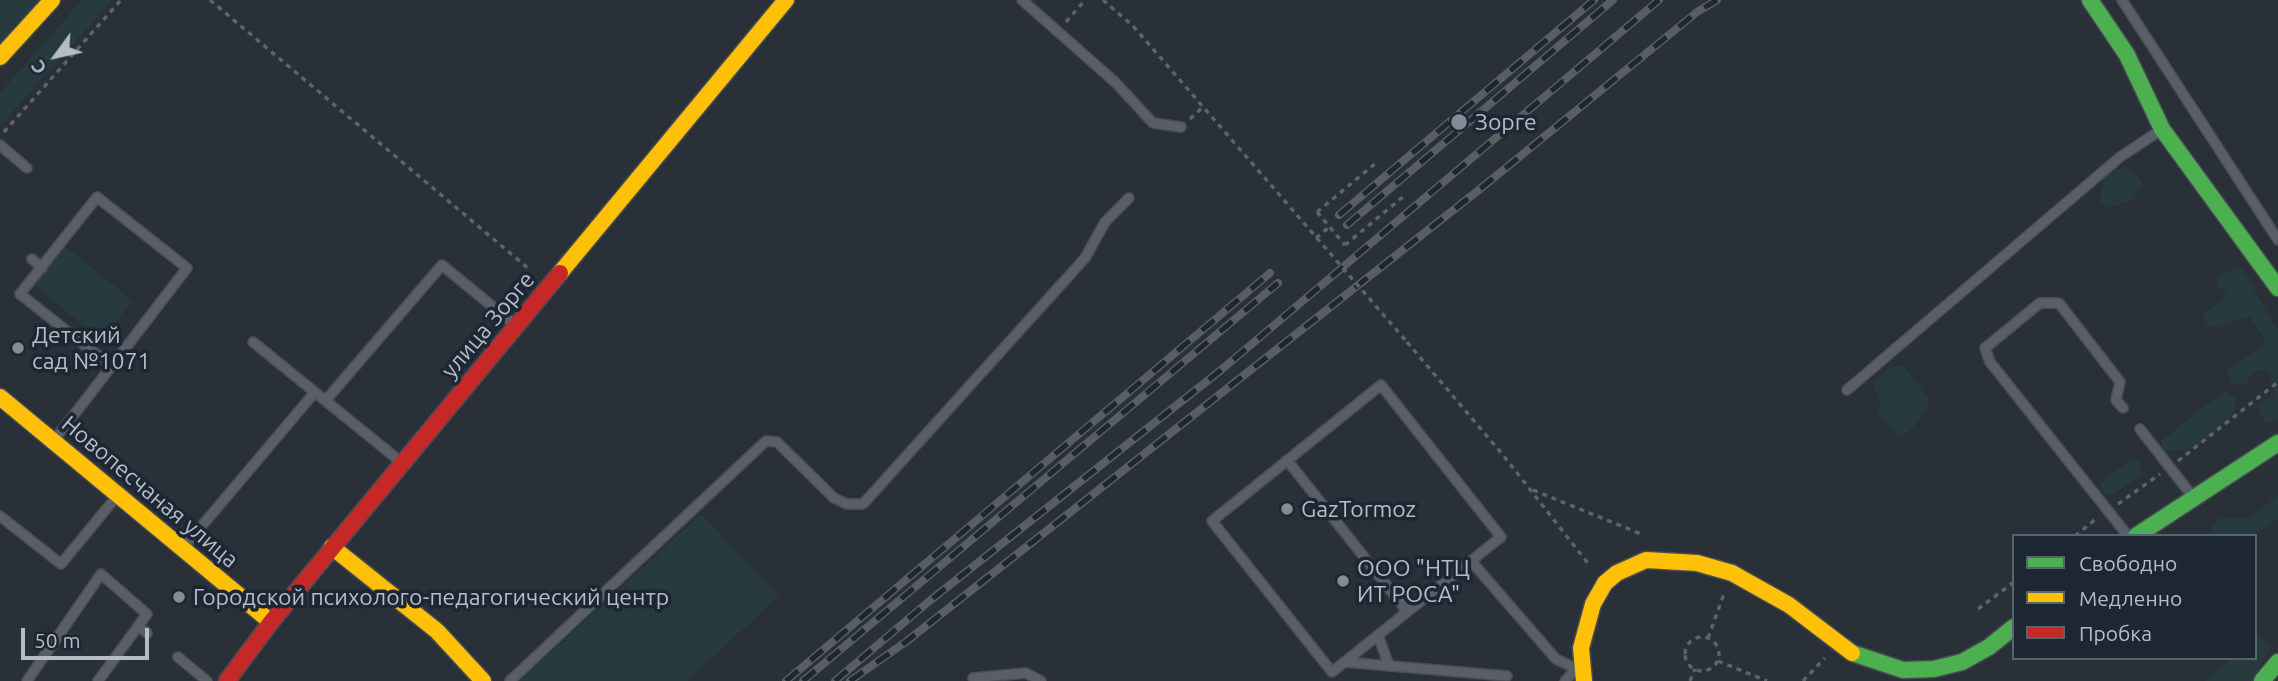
<!DOCTYPE html>
<html>
<head>
<meta charset="utf-8">
<style>
  body { margin:0 }
  #map { position:relative; width:2278px; height:681px; overflow:hidden; background:#2a3038; font-family:Ubuntu,sans-serif }
  canvas { display:block }
  .legend { position:absolute; left:2012px; top:534px; width:245px; height:126px; box-sizing:border-box; background:#1d2633; border:2px solid #59626f; margin:0; padding:9px 12px; list-style:none; font-size:21px; color:#b4bcc9 }
  .legend li { display:flex; align-items:center; gap:14px; height:35px }
  .legend b { width:35px; border:2px solid #59626f }
  .north { position:absolute; left:21px; top:21px; width:70px; height:70px; -webkit-text-stroke:5px #1d2633; paint-order:stroke; rotate:237deg; font-size:19px; font-weight:700; line-height:28px; text-align:center; color:#b4bcc9 }
  .north::after { content:''; display:block; margin:auto; width:24px; height:32px; background:#b4bcc9; clip-path:polygon(50% 0,100% 100%,50% 72%,0 100%) }
  .scale { position:absolute; left:21px; top:628px; width:128px; height:32px; box-sizing:border-box; border:4px solid #b4bcc9; border-top:0; padding-left:9px; font-size:21px; line-height:24px; white-space:nowrap; color:#b4bcc9; -webkit-text-stroke:5px #1d2633; paint-order:stroke }
</style>
</head>
<body>
<div id="map">
<canvas width="2278" height="681"></canvas>
<ul class="legend">
<li><b style="height:9px;background:#4caf50"></b>Свободно</li>
<li><b style="height:9px;background:#ffc107"></b>Медленно</li>
<li><b style="height:9px;background:#c62828"></b>Пробка</li>
</ul>
<div class="north">С</div>
<div class="scale">50 m</div>
</div>
<script>
const ctx = document.querySelector('canvas').getContext('2d');
ctx.lineJoin = 'round';
function paint(path, color) { ctx.fillStyle = color; ctx.fill(path, 'evenodd'); }
const poly = rows => new Path2D(rows.map(r => 'M' + r).join(''));
function stroke(path, color, width, dash) { ctx.strokeStyle = color; ctx.lineWidth = width; ctx.lineCap = dash ? 'butt' : 'round'; ctx.setLineDash(dash || []); ctx.stroke(path); }
function label(font, color, halo, rows, align = 'center') {
  ctx.font = font + ' Ubuntu,sans-serif'; ctx.lineWidth = 7; ctx.setLineDash([]); ctx.textBaseline = 'middle'; ctx.strokeStyle = halo; ctx.fillStyle = color; for (const [text, x, y, turn = 0] of rows) {
    ctx.save(); ctx.translate(x, y); ctx.rotate((+turn || 0) * Math.PI / 180); ctx.textAlign = isNaN(turn) ? turn : align; if (halo) ctx.strokeText(text, 0, 0); ctx.fillText(text, 0, 0); ctx.restore();
  }
}
const green = poly([
  [0,0,46,0,0,50],
  [82,0,112,0,0,126,0,93],
  [2124,167,2135,172,2143,185,2133,200,2108,208,2100,202,2104,174],
  [65,246,133,301,101,340,34,285],
  [2241,267,2278,330,2278,420,2271,423,2264,421,2256,404,2273,396,2275,390,2265,369,2253,373,2245,385,2232,384,2226,372,2229,367,2260,348,2264,342,2263,336,2249,316,2217,328,2207,324,2204,318,2205,312,2220,303,2226,292,2216,284,2222,274],
  [1904,366,1928,398,1928,405,1914,427,1904,435,1898,436,1877,414,1880,402,1873,384,1890,367],
  [2224,391,2236,398,2234,413,2195,449,2167,451,2162,448,2161,441],
  [2132,458,2139,460,2142,474,2114,494,2104,494,2100,483],
  [2278,496,2278,519,2253,536,2207,536,2217,519,2247,519],
  [701,514,779,596,687,681,520,681],
  [2255,636,2261,637,2270,648,2252,681,2205,681,2232,658,2255,658]
]);
const path = poly([
  [210,0,529,269],
  [1066,22,1085,0],
  [1190,119,1203,107],
  [4,132,121,0],
  [1317,212,1376,163],
  [1316,238,1329,227],
  [1345,245,1404,196],
  [1407,342,1503,455,1590,566],
  [2178,461,2278,382],
  [1533,490,1641,534],
  [2118,504,2160,474],
  [2075,536,2097,518],
  [1978,609,2014,582],
  '1685 654a17 17 0 1 1 34 0a17 17 0 1 1-34 0Z',
  [1708,638,1724,594],
  [1718,661,1767,681],
  [1690,681,1695,669],
  [1803,681,1825,658]
]);
const lane = poly([
  [1022,0,1115,82,1153,123,1181,127],
  [2122,0,2278,240],
  [0,145,27,168],
  [32,259,42,268],
  [253,342,401,462],
  [1381,385,1501,537,1332,672,1212,521,1381,385],
  [1847,390,2120,157,2161,130],
  [326,400,442,265,515,325],
  [2123,408,2116,400,2120,382,2059,303,2040,303,1985,348,1990,362,2128,536],
  [2140,429,2193,497],
  [54,440,77,411,187,268,97,197,20,294,111,366],
  [1287,460,1407,611],
  [0,516,61,564,117,496],
  [184,547,315,392],
  [1471,561,1556,659,1579,670],
  [138,626,147,633],
  [1378,635,1388,663],
  [178,657,207,681],
  [1344,662,1507,676],
  [973,678,1026,673,1041,681],
  [27,681,101,574,147,614,98,681],
  [510,681,766,441,777,442,834,498,847,504,863,504,1085,258,1105,222,1129,198],
  [1565,681,1576,669]
]);
const fast = poly([
  [2090,0,2127,55,2162,129,2278,288],
  [2136,536,2278,443],
  [1852,653,1903,670,1934,669,1962,662,1989,647,2014,627],
  [2262,681,2278,662]
]);
const slow = poly([
  [0,57,52,0],
  [560,273,786,0],
  [0,397,271,622],
  [332,547,437,631,483,681],
  [1584,681,1581,648,1593,604,1605,583,1617,573,1646,560,1697,563,1732,573,1789,605,1852,653]
]);
const jam = poly([
  [227,681,271,622,560,273]
]);
const rail = poly([
  [1339,215,1594,0],
  [1347,225,1613,0],
  [786,681,1270,273],
  [803,681,1278,283],
  [835,681,927,603,1221,370,1659,0],
  [850,681,907,641,1480,189,1697,12,1717,0]
]);
const pathBridge = poly([
  [1103,0,1133,26,1407,342],
  [1317,212,1345,245]
]);
const markers = [
  [1459,122,9,"#848b96"],
  [18,348,7,"#848b96"],
  [1287,509,7,"#848b96"],
  [1343,581,7,"#848b96"],
  [179,597,7,"#848b96"]
];
const poiNames = [
  ["Зорге",1475,122],
  ["Детский",32,335],
  ["сад №1071",32,361],
  ["GazTormoz",1301,509],
  ["ООО \"НТЦ",1357,568],
  ["ИТ РОСА\"",1357,594],
  ["Городской психолого-педагогический центр",193,597]
];
const streetNames = [
  ["улица Зорге",488,325,-50],
  ["Новопесчаная улица",150,492,40]
];
paint(green, '#273a3e');
stroke(lane, '#484c53', 12);
stroke(fast, '#484c53', 19);
stroke(slow, '#484c53', 19);
stroke(jam, '#484c53', 19);
stroke(path, '#5d636a', 3.5, [5, 5]);
stroke(lane, '#5a5e66', 9);
stroke(fast, '#4caf50', 16);
stroke(slow, '#ffc107', 16);
stroke(jam, '#c62828', 16);
stroke(rail, '#595d64', 8);
stroke(rail, '#1d2633', 5, [16]);
stroke(pathBridge, '#5d636a', 3.5, [5, 5]);
for (const [x, y, r, color] of markers) { const dot = new Path2D(); dot.arc(x, y, r, 0, 2 * Math.PI); ctx.fillStyle = color; ctx.fill(dot); stroke(dot, '#1d2633', 2.5); }
label('23px', '#b4bcc9', '#1d2633', poiNames, 'left');
label('23px', '#b4bcc9', '#1d2633', streetNames);
</script>
</body>
</html>
